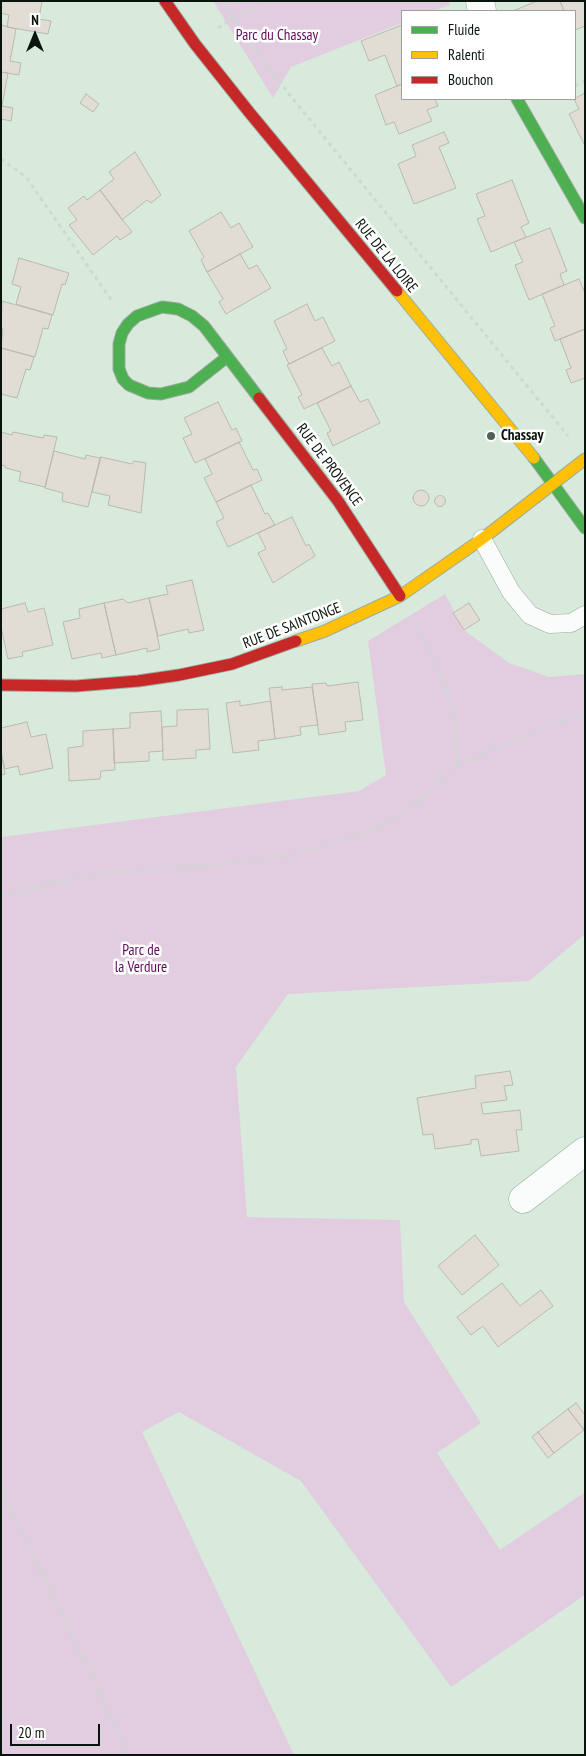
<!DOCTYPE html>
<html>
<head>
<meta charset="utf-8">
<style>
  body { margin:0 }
  #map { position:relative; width:586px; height:1756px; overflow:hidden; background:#d8eadb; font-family:"PT Sans Narrow",sans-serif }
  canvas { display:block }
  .frame { position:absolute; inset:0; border:2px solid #09150c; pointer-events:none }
  .legend { position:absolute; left:401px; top:10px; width:175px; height:90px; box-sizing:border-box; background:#fff; border:1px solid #9da19e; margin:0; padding:6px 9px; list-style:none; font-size:15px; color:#09150c }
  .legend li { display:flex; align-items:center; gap:10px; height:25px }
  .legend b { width:25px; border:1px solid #9da19e }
  .north { position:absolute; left:10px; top:10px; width:50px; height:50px; -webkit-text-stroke:4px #fff; paint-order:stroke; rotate:0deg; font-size:14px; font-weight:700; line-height:20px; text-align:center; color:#09150c }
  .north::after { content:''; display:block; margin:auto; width:18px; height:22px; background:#09150c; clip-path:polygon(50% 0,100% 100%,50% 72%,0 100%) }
  .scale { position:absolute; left:10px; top:1724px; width:90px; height:22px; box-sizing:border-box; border:2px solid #09150c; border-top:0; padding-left:6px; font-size:15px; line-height:18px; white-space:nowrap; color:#09150c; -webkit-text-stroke:4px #fff; paint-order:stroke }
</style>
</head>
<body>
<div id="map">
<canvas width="586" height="1756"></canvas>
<div class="frame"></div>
<ul class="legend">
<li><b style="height:6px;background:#4caf50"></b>Fluide</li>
<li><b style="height:6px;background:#ffc107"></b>Ralenti</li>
<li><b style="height:6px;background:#c62828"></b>Bouchon</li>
</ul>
<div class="north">N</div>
<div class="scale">20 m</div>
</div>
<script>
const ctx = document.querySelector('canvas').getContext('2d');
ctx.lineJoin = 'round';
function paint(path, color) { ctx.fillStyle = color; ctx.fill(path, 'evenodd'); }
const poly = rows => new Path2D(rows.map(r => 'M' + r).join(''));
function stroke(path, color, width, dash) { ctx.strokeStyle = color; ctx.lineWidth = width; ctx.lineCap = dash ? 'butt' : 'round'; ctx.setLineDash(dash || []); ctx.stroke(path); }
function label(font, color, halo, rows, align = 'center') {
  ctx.font = font + ' "PT Sans Narrow",sans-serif'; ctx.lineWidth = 5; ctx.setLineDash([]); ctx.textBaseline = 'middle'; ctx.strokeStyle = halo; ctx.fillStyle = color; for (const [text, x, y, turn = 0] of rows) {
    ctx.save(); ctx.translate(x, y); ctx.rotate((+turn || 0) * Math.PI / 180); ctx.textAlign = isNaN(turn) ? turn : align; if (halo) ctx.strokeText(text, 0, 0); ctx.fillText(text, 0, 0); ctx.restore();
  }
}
const green = poly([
  [213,1,449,1,450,5,433,11,402,11,402,23,291,67,273,98],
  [445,594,464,630,509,663,549,677,585,674,585,934,529,981,288,994,236,1067,247,1217,400,1220,404,1302,481,1423,437,1453,500,1550,585,1492,585,1595,451,1687,301,1481,179,1412,142,1432,294,1755,1,1755,1,837,359,791,386,775,368,641]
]);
const building = poly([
  [1,1,42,1,39,19,51,21,48,34,7,27,9,15,1,13,1,1],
  [537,1,560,1,564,11,513,11,537,1],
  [560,1,585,1,585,26,575,30,575,11,564,11,560,1],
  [1,25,16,29,10,61,21,63,19,75,1,72,1,25],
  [402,25,402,84,397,86,385,55,369,61,361,41,402,25],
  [1,72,8,73,2,106,13,108,11,121,1,119,1,72],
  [402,84,402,99,435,99,438,106,427,110,432,121,399,134,394,122,386,125,375,95,402,84],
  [585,93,585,144,584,144,569,114,579,109,574,99,585,93],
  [86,94,99,104,93,112,80,103,86,94],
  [444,132,449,143,439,147,456,188,414,204,398,164,416,156,412,145,444,132],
  [135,152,161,195,151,203,147,200,122,220,100,190,114,179,109,172,135,152],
  [512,180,529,223,521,227,526,237,491,252,477,219,485,216,476,194,512,180],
  [100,190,132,232,120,240,117,236,93,255,69,225,77,220,68,208,84,196,87,200,100,190],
  [221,212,231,228,239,223,253,247,207,272,201,260,204,257,189,231,221,212],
  [550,228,567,271,560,274,564,285,529,300,515,265,523,262,514,242,550,228],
  [240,254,249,269,257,265,271,288,226,314,219,302,223,299,207,272,240,254],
  [19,258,69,273,65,285,62,284,53,315,16,304,21,287,12,284,19,258],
  [579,279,585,293,585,329,555,341,550,328,555,326,542,294,579,279],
  [2,301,52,315,48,329,43,328,35,357,1,348,3,329,1,328,2,301],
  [307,304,315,321,323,317,335,341,289,364,283,351,287,349,274,321,307,304],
  [585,329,585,378,571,383,566,370,571,368,560,339,585,329],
  [1,348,34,357,30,370,26,369,17,398,1,394,1,348],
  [322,348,332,366,339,362,351,386,304,409,298,397,302,395,287,365,322,348],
  [351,386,360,402,368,399,380,423,333,446,327,433,331,431,317,403,351,386],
  [218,402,232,430,236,428,242,441,195,463,183,438,192,434,184,418,218,402],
  [1,432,12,435,13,432,43,438,44,435,57,437,45,487,19,481,21,472,6,468,5,466,1,465,1,432],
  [239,442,253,470,257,469,262,480,216,502,204,478,212,474,205,459,239,442],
  [54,451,85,459,86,455,100,458,88,507,62,501,63,493,45,488,54,451],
  [101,457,132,464,134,461,146,463,141,513,108,505,110,496,92,492,101,457],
  [251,485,265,514,268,513,275,525,228,547,216,522,224,518,216,502,251,485],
  '413 498a8 8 0 1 1 16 0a8 8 0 1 1-16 0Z',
  '434.5 501a5.5 5.5 0 1 1 11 0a5.5 5.5 0 1 1-11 0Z',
  [292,517,306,546,309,544,315,556,273,583,258,553,266,549,258,533,292,517],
  [192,580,204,630,189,633,188,629,158,636,149,598,168,594,166,586,192,580],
  [149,598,160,649,147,652,147,648,116,655,104,603,123,599,128,603,149,598],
  [25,603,28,612,44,608,53,645,22,652,23,656,8,659,1,627,1,609,25,603],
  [104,603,116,655,102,658,101,653,72,659,63,622,80,618,79,609,104,603],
  [469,603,480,620,464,630,453,613,469,603],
  [358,682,363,720,345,722,346,731,319,735,312,684,326,683,327,686,358,682],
  [282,687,282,690,312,687,318,725,300,727,301,735,275,739,269,688,282,687],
  [240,701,240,706,271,701,275,739,258,741,259,750,233,753,226,703,240,701],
  [208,709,210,749,196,750,196,758,163,760,162,727,177,726,177,710,208,709],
  [161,711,163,751,149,752,149,761,114,763,113,729,130,728,130,713,161,711],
  [27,722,31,737,46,734,53,768,20,775,18,766,5,769,1,752,1,728,27,722],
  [113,729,115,770,101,771,100,779,69,781,68,748,83,746,83,731,113,729],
  [1,752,5,774,1,775,1,752],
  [510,1071,513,1085,504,1086,507,1100,481,1103,483,1114,520,1110,522,1130,516,1130,519,1151,481,1156,478,1139,471,1140,471,1144,435,1149,433,1134,423,1135,417,1098,476,1088,475,1076,510,1071],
  [475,1235,499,1265,462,1295,438,1266,475,1235],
  [502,1283,520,1306,541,1290,553,1306,498,1347,483,1326,471,1335,457,1317,502,1283],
  [576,1403,585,1415,584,1430,568,1409,576,1403],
  [568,1409,584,1430,554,1453,538,1432,568,1409],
  [538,1432,554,1453,548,1458,532,1437,538,1432]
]);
const path = poly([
  [225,1,247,40,293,99,568,436],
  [218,28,235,17,266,1],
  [575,86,585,81],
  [1,159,26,177,112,301],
  [457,764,585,712],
  [1,897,56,882,109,873,223,864,288,856,343,841,390,821,424,796,457,764,455,717,444,683,414,620],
  [1,1489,129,1755]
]);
const lane = poly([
  [482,539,511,592,530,615,550,624,571,623,585,615]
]);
const street = poly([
  [480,1,482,11],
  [523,1199,585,1151]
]);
const fast = poly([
  [517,99,585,218],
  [227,357,189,387,161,394,148,393,129,385,123,379,119,369,119,344,122,333,128,324,137,316,162,307,178,309,192,316,204,326,259,398],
  [534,458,585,528]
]);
const slow = poly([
  [397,291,534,458],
  [296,641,325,631,400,596,482,539,585,459]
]);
const jam = poly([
  [165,1,195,44,249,112,397,291],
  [259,398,338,501,400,596],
  [1,685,76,686,138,681,179,675,232,664,296,641]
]);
const markers = [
  [491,436,5,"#516054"]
];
const parkNames = [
  ["Parc du Chassay",277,36],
  ["Parc de",141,951],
  ["la Verdure",141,968]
];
const streetNames = [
  ["RUE DE LA LOIRE",386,256,51],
  ["RUE DE PROVENCE",329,465,53],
  ["RUE DE SAINTONGE",292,626,-21]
];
const poiNames = [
  ["Chassay",501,436]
];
paint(green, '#e1cddf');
paint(building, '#e1ddd5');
stroke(building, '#b9b9b1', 1);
stroke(lane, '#9daa9f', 19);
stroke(street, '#9daa9f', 29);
stroke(fast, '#9daa9f', 13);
stroke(slow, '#9daa9f', 13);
stroke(jam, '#9daa9f', 13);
stroke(path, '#d1d7d2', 3, [4, 4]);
stroke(lane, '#f9fcfa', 18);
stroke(street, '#f9fcfa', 28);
stroke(fast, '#4caf50', 11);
stroke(slow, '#ffc107', 11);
stroke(jam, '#c62828', 11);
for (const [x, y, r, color] of markers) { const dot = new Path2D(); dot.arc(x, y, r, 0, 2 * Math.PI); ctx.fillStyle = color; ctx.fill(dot); stroke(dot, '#fff', 2); }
label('15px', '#5f095c', '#fff', parkNames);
label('15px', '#09150c', '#fff', streetNames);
label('bold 15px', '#09150c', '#fff', poiNames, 'left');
</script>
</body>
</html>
